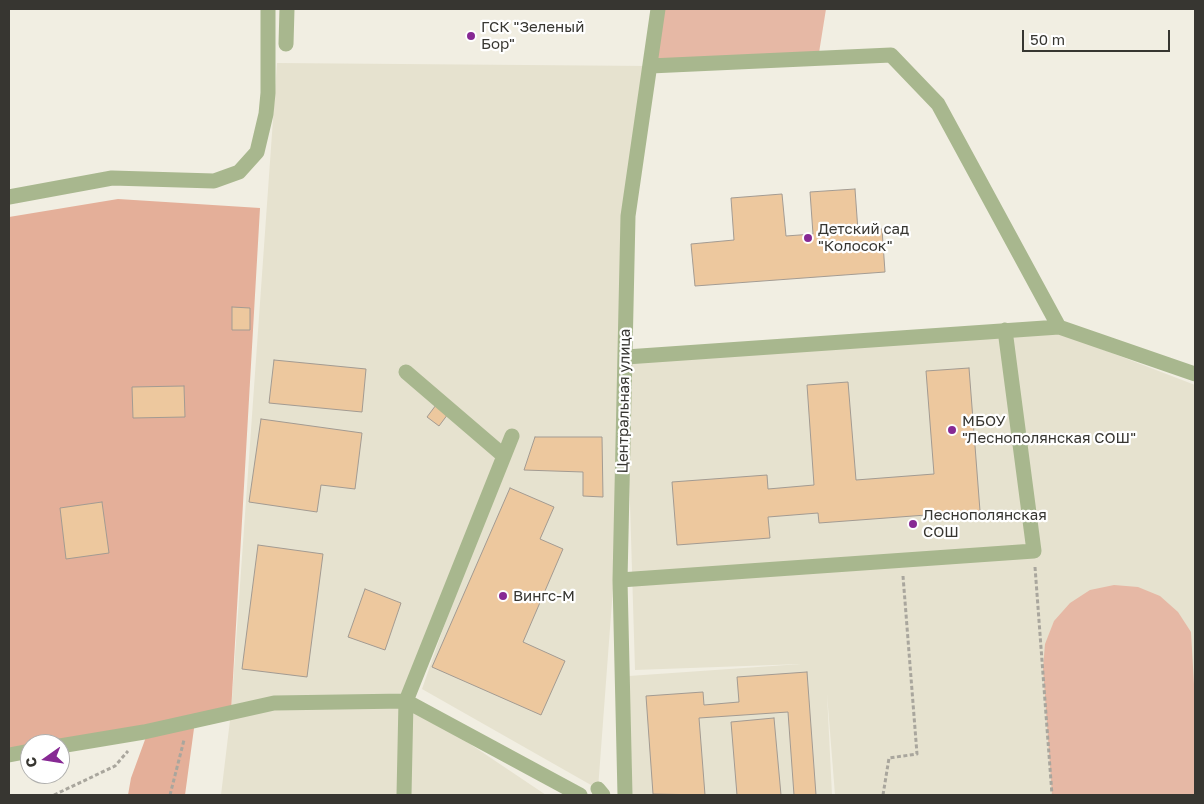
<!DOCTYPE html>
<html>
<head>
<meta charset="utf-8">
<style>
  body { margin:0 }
  #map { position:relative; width:1204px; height:804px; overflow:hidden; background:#f1eee2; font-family:"Golos Text",sans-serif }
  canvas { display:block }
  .frame { position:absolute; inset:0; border:10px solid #373631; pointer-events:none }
  .north { position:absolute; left:20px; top:734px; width:50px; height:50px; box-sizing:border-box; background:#fff; border:1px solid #afafad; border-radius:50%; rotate:257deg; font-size:14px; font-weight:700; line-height:20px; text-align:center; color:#373631 }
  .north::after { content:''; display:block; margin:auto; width:18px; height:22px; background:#872994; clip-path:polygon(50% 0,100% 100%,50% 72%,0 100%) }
  .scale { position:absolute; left:1022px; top:30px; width:148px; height:22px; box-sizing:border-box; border:2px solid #373631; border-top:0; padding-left:6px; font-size:15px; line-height:18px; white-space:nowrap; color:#373631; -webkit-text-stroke:4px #fff; paint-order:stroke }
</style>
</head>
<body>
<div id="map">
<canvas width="1204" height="804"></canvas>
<div class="frame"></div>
<div class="north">С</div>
<div class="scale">50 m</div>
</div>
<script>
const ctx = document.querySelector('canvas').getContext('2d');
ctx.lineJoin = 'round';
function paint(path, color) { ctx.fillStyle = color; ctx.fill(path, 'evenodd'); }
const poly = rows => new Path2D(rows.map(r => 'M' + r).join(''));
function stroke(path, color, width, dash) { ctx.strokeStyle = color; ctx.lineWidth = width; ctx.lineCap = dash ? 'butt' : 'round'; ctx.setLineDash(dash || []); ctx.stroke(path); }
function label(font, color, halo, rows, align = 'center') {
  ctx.font = font + ' "Golos Text",sans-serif'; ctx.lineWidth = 4.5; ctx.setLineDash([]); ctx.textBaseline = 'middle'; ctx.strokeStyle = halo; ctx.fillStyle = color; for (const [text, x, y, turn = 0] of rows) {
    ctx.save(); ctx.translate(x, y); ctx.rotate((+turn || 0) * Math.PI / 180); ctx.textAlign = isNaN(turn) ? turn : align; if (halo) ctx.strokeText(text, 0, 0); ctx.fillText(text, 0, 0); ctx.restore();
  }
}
const built = poly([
  [277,63,650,66,628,216,626,356,1060,333,1195,385,1195,795,835,795,827,694,832,795,632,795,629,676,801,664,635,670,626,371,623,454,598,789,422,689,498,472,406,701,546,795,221,795,231,712]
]);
const green = poly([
  [658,9,826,9,818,59,650,66],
  [1114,585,1138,587,1160,596,1178,612,1191,632,1195,702,1195,795,1052,795,1043,668,1045,644,1054,621,1070,603,1090,590]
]);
const forest = poly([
  [118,199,260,208,231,712,9,749,9,217],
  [195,721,185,795,128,795,131,778,146,737]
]);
const building = poly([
  [855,189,858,231,882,229,885,272,695,286,691,244,734,240,731,198,782,194,786,236,813,234,810,192,855,189],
  [232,307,250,308,250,330,232,330,232,307],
  [274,360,366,369,362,412,269,403,274,360],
  [969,368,980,511,819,523,818,513,768,517,770,538,677,545,672,482,767,475,768,489,814,485,807,385,848,382,856,480,934,474,926,371,969,368],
  [184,386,185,417,133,418,132,387,184,386],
  [436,405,448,414,439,426,427,417,436,405],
  [261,419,362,433,355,489,321,485,317,512,249,502,261,419],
  [535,437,602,437,603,497,583,496,583,472,524,470,535,437],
  [510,488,554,507,540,539,563,549,523,642,565,661,541,715,432,667,510,488],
  [102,502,109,553,66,559,60,508,102,502],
  [258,545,323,554,307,677,242,669,258,545],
  [365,589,401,603,385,650,348,637,365,589],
  [807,672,816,795,794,795,788,712,699,718,705,795,653,794,646,696,703,692,704,705,739,702,737,677,807,672],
  [774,718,781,795,737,795,731,722,774,718]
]);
const path = poly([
  [1035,567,1052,795],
  [54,795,115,766,128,751],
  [170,795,184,740],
  [883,795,889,758,917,754,903,576]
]);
const minor = poly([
  [286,44,287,9],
  [650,66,891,55,938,104,1059,327],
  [9,197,112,178,214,181,239,172,257,152,266,114,268,93,268,9],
  [626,357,1059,327,1195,374],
  [406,372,504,456],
  [620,580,1034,551,1005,330],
  [60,746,144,732,274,703,406,701,580,795],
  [9,755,30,751],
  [598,789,603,795],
  [404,795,406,701,512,436],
  [625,795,620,580,628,216,658,9]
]);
const markers = [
  [471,36,5,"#872994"],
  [808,238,5,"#872994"],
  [952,430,5,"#872994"],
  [913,524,5,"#872994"],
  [503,596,5,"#872994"]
];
const poiNames = [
  ["ГСК \"Зеленый",481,27],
  ["Бор\"",481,44],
  ["Детский сад",818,229],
  ["\"Колосок\"",818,246],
  ["МБОУ",962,421],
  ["\"Леснополянская СОШ\"",962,438],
  ["Леснополянская",923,515],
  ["СОШ",923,532],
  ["Вингс-М",513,596]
];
const streetNames = [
  ["Центральная улица",624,401,-89]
];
paint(built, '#e6e2cf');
paint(green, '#e6b8a5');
paint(forest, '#e4af99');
paint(building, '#edc89e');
stroke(building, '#a39b92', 1);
stroke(path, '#a9a69d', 3, [4, 2.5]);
stroke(minor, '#a8b78e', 15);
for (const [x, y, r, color] of markers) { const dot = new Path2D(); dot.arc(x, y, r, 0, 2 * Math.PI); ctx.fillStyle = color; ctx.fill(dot); stroke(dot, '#fff', 2); }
label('15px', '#373631', '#fff', poiNames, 'left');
label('15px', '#373631', '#fff', streetNames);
</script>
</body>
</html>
